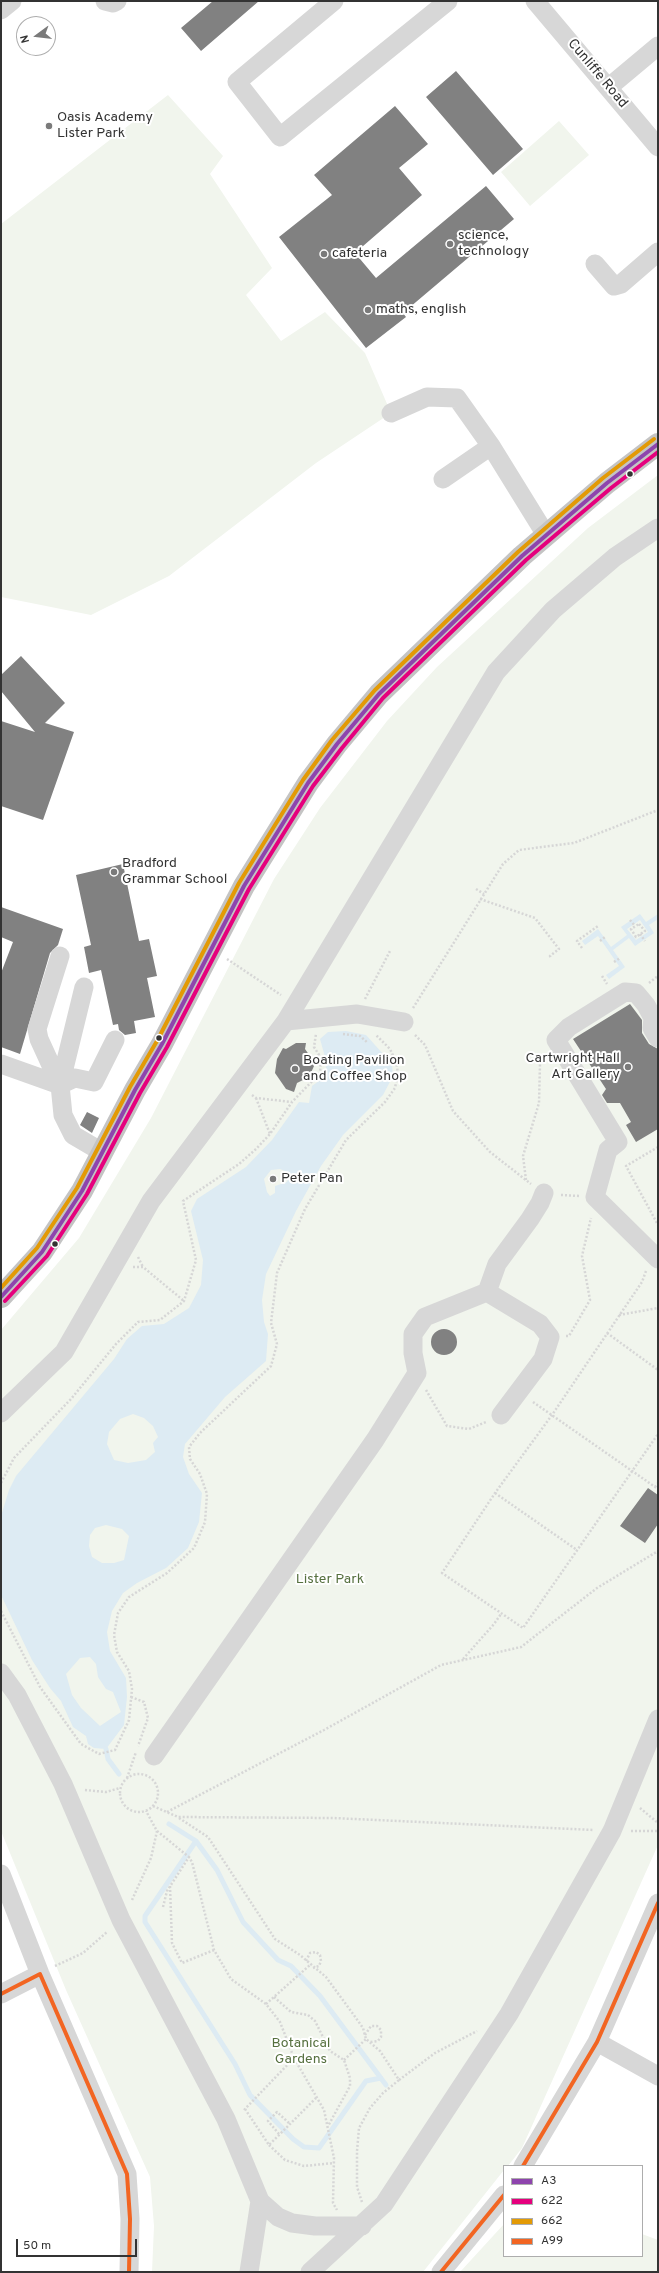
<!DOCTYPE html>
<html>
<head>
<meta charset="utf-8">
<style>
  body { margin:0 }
  #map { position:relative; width:659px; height:2273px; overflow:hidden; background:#fff; font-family:Overpass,sans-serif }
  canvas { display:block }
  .frame { position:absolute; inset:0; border:2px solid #333; pointer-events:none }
  .legend { position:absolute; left:503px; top:2165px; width:140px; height:92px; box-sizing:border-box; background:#fff; border:1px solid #adadad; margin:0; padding:5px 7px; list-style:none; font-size:12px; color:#333 }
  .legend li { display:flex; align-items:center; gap:8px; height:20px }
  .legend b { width:20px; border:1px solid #adadad }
  .north { position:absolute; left:16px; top:16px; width:40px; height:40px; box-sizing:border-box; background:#fff; border:1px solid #adadad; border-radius:50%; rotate:255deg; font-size:11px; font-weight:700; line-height:16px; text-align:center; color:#333 }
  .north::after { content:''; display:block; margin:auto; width:14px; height:18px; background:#7a7a7a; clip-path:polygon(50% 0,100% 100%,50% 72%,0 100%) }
  .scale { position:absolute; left:16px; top:2239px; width:121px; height:18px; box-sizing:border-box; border:2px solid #333; border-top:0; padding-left:5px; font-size:12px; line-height:14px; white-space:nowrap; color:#333; -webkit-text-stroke:3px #fff; paint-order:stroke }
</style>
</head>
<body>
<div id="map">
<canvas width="659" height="2273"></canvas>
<div class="frame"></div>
<ul class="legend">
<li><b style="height:5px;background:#8e44ad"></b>A3</li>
<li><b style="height:5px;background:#e5007d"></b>622</li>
<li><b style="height:5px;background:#e39a05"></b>662</li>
<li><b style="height:5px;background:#f26522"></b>A99</li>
</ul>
<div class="north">N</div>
<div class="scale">50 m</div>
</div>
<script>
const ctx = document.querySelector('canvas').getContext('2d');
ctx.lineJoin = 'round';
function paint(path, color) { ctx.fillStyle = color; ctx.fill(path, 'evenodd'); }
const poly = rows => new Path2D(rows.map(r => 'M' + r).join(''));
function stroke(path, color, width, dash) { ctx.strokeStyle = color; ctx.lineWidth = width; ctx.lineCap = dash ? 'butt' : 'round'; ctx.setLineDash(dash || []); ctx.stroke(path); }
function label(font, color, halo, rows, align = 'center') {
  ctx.font = font + ' Overpass,sans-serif'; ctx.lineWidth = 4; ctx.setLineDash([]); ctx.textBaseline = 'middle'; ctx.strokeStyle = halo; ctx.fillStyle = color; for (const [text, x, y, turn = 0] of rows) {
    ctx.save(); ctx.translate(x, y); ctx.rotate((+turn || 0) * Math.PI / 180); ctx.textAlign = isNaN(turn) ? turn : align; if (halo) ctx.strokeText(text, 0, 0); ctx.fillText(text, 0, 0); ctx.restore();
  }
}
const green = poly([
  [168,95,223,156,210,174,272,268,246,295,281,341,325,312,365,353,391,413,316,463,169,576,91,615,1,597,1,224],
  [559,121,589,155,530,206,501,172],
  [658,475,658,1845,522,2148,508,2166,504,2166,504,2170,423,2272,152,2272,154,2226,150,2177,66,1990,1,1831,1,1330,79,1238,151,1118,274,879,320,808,387,721,437,667,588,528],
  [504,2224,504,2256,642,2256,642,2234,658,2240,658,2272,460,2272]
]);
const water = poly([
  [640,914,646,922,658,914,658,919,649,925,654,933,635,946,629,938,613,950,625,967,609,979,606,975,619,966,601,940,598,936,585,945,582,941,598,929,611,947,627,935,621,927],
  [640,920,648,932,636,940,627,929],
  [346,1031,366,1035,392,1064,393,1076,383,1095,343,1135,321,1166,296,1211,266,1274,262,1300,264,1322,268,1334,266,1361,225,1397,185,1444,183,1457,189,1474,202,1493,199,1522,188,1548,166,1568,137,1583,123,1593,112,1611,107,1632,110,1651,126,1678,127,1697,124,1725,106,1749,94,1748,88,1744,86,1736,73,1727,61,1701,50,1688,32,1660,1,1595,1,1516,9,1490,16,1476,114,1359,127,1339,142,1326,164,1324,189,1308,201,1285,203,1260,191,1211,197,1199,246,1167,272,1140,299,1102,309,1103,312,1086,323,1078,327,1064,320,1039,328,1032],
  [280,1169,285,1171,289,1177,287,1182,275,1186,275,1193,270,1196,267,1192,264,1179,271,1170],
  [133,1414,144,1418,153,1426,158,1437,153,1443,155,1452,146,1460,128,1463,114,1460,107,1444,109,1432,120,1419],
  [106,1525,122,1529,129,1536,124,1560,114,1563,102,1563,92,1557,89,1546,90,1535,95,1528],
  [90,1657,96,1664,98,1677,106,1689,113,1692,121,1712,100,1726,81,1708,72,1695,66,1674,80,1658]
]);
const stream = poly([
  [106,1749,108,1759,119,1774],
  [169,1824,196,1841,217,1870,243,1922,278,1960,291,1966,320,1996,386,2085],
  [196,1841,145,1916,145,1922,235,2064,250,2095,293,2139,304,2147,319,2148,366,2081,381,2078]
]);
const building = poly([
  [213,1,259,1,201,51,181,28],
  [456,71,523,149,493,175,426,97],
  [395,106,428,144,399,168,422,195,355,253,376,278,486,186,514,219,403,313,406,317,366,348,279,237,332,195,314,175],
  [21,656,65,703,45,723,74,732,43,820,1,806,1,721,35,732,1,691,1,675],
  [123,864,139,941,149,939,157,976,147,978,155,1017,134,1021,136,1033,125,1035,119,1030,118,1024,113,1025,101,970,89,973,84,947,91,945,76,875],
  [1,907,63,929,58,945,50,953,20,1054,1,1047,1,973,13,942,1,937],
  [630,1004,642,1020,642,1033,649,1044,658,1049,658,1129,636,1142,626,1125,631,1122,620,1103,607,1103,602,1095,606,1089,573,1039],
  [296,1043,306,1043,305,1049,312,1059,314,1066,309,1077,297,1083,294,1092,286,1089,275,1073,277,1059,283,1048,286,1049],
  [87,1112,99,1118,92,1133,80,1125],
  '431 1342a13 13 0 1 1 26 0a13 13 0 1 1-26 0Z',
  [648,1488,658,1495,658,1524,645,1543,620,1526]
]);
const path = poly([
  [476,889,484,894],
  [480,899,535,918,559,949,550,956,551,958],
  [630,920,635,926],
  [639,924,645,931,636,937,631,929,639,924],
  [640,934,645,941],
  [600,941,605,937],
  [582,948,577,941,598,926],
  [227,959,281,995],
  [614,962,620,958],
  [602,976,607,984],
  [649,983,658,976],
  [365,999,390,951],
  [413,1008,503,864,519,850,574,843,658,810],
  [343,1034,360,1036,368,1043],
  [415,1035,425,1045,453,1111,490,1152,531,1184],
  [252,1095,256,1098,292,1102],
  [256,1098,270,1134],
  [658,1147,626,1166,658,1225],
  [526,1180,523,1156,539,1103,540,1064,545,1055],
  [561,1195,580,1196],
  [138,1257,143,1267],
  [133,1267,143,1267,184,1301],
  [646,1271,642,1282,552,1415,495,1493,442,1573,523,1628,658,1434],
  [619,1315,658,1308],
  [607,1333,658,1370],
  [566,1336,569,1336,590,1300,582,1256,591,1218],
  [426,1390,447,1426,469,1429,486,1422],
  [533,1402,658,1489],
  [1,1483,14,1458,71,1399,116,1344,138,1322,160,1320,184,1301,196,1260,183,1201,239,1164,256,1149,270,1134,292,1102,320,1073,321,1058,314,1047,316,1034],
  [655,1487,658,1483],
  [495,1493,577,1550],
  [1,1611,40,1687,81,1744,99,1754,115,1750,129,1720,132,1689,129,1671,117,1652,114,1635,118,1613,129,1597,167,1573,194,1548,205,1522,207,1494,200,1474,190,1459,189,1447,200,1433,271,1366,277,1344,271,1323,277,1273,305,1209,346,1140,385,1102,395,1088,398,1073,396,1062,390,1049,376,1035],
  [463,1659,494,1624,501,1614],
  [131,1697,144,1702,148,1718,138,1746],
  '120 1793a19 19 0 1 1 38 0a19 19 0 1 1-38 0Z',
  [127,1778,136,1752],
  [85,1790,106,1792,120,1788],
  [153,1806,178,1817,333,1818,594,1830],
  [640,1808,658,1823],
  [167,1812,324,1730,441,1665,521,1647,597,1588,658,1551],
  [179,1818,208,1837,275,1939,300,1955,326,1977,356,2018,363,2028,366,2039,380,2051,399,2080,435,2053,477,2031],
  [157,1831,189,1857],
  [631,1831,658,1831],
  [170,1886,172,1943,182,1963,214,1950],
  [132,1900,151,1858,157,1831,146,1811],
  [163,1907,167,1891,189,1857,192,1862,214,1950,231,1979,266,2004,280,2022,294,2058,324,2110,334,2158,333,2203,337,2210],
  [306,1961,310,1953,316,1952,320,1955,321,1961,319,1966,313,1968],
  [55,1966,83,1953,107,1932],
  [274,1997,291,2012,308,2015,315,2021,330,2051,344,2060,350,2078,350,2086,328,2126],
  [266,2004,310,1965],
  [365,2035,371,2026,377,2026,381,2030,381,2037,378,2041,370,2042],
  [344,2060,366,2039],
  [245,2109,269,2145,316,2098],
  [244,2110,294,2058],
  [279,2134,268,2121,277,2112,290,2124],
  [269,2145,285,2160,304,2166,334,2163],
  [362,2202,357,2187,357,2151,359,2128,370,2108,383,2093,399,2080]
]);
const minor = poly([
  [105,1,113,3,117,1],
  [334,1,237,82,280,137,448,1],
  [535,1,658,147],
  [1,10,12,1],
  [609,87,658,46],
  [595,264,614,286,621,284,658,252],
  [391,413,427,397,457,398,491,446,546,535],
  [443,479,491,446],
  [286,1021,496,672,553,610,615,557,658,528],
  [658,1038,652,1028,653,1018,646,1005,636,993,625,992,569,1027,556,1040,618,1142,608,1150,595,1197,658,1259],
  [1,1064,60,1085,63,1115,73,1135,102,1152],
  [60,1085,39,1039,37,1029,60,956],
  [60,1085,84,987],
  [60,1085,75,1078,94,1082,115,1040],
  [487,1292,540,1324,550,1337,543,1359,501,1415],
  [1,1413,64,1352,151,1201,286,1021,357,1014,404,1022],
  [1,1673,17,1695,63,1784,121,1920,226,2119,260,2201,249,2272],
  [154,1756,375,1440,417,1373,413,1353,413,1334,425,1317,487,1292,497,1264,530,1219,540,1203,544,1193],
  [1,1874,40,1974,127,2174,130,2219,129,2272],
  [1,1994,40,1974],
  [597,2042,658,2076],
  [523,2166,597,2042,658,1903],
  [260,2201,278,2217,292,2223,315,2226,362,2226],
  [310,2272,384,2204,509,2014,612,1831,658,1719],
  [441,2272,504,2195]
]);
const highway = poly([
  [1,1297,42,1252,82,1191,135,1090,162,1044,244,886,308,783,337,744,379,694,522,556,607,483,658,444]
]);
const bus1 = poly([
  [1,1297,42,1252,82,1191,135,1090,162,1044,244,886,308,783,337,744,379,694,522,556,607,483,658,444]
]);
const bus2 = poly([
  [5,1301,47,1256,87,1194,140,1093,167,1047,249,889,313,786,342,748,383,698,526,560,611,488,658,452]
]);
const bus3 = poly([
  [1,1288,37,1248,77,1188,130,1087,157,1041,239,883,303,780,332,740,375,690,518,552,603,478,654,439]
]);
const bus4 = poly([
  [1,1994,40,1974,127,2174,130,2219,129,2272],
  [523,2166,597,2042,658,1903],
  [441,2272,504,2195]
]);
const markers = [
  [49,126,4,"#7a7a7a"],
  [450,244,4,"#7a7a7a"],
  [324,254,4,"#7a7a7a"],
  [368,310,4,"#7a7a7a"],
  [630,474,3.5,"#333"],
  [114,872,4,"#7a7a7a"],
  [159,1038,3.5,"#333"],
  [628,1067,4,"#7a7a7a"],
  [295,1069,4,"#7a7a7a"],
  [273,1179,4,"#7a7a7a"],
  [55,1244,3.5,"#333"]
];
const streetNames = [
  ["Cunliffe Road",597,74,50]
];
const poiNames = [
  ["Oasis Academy",57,118],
  ["Lister Park",57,134],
  ["science,",458,236],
  ["technology",458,252],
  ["cafeteria",332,254],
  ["maths, english",376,310],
  ["Bradford",122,864],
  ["Grammar School",122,880],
  ["Cartwright Hall",620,1059,"right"],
  ["Art Gallery",620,1075,"right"],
  ["Boating Pavilion",303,1061],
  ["and Coffee Shop",303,1077],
  ["Peter Pan",281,1179]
];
const parkNames = [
  ["Lister Park",330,1580],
  ["Botanical",301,2044],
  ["Gardens",301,2060]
];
paint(green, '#f1f5ed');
paint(water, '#ddebf3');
stroke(stream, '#ddebf3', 5);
paint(building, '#818181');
stroke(path, '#d6d6d6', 2.5, [2, 2]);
stroke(minor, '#d7d7d7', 19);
stroke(highway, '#c4c4c4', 22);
stroke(bus1, '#8e44ad', 4);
stroke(bus2, '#e5007d', 4);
stroke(bus3, '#e39a05', 4);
stroke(bus4, '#f26522', 4);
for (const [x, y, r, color] of markers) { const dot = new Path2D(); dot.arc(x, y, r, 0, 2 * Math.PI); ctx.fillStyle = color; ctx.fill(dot); stroke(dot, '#fff', 1.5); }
label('14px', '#333', '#fff', streetNames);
label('14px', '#333', '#fff', poiNames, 'left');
label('14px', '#56703f', '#fff', parkNames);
</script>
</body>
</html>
